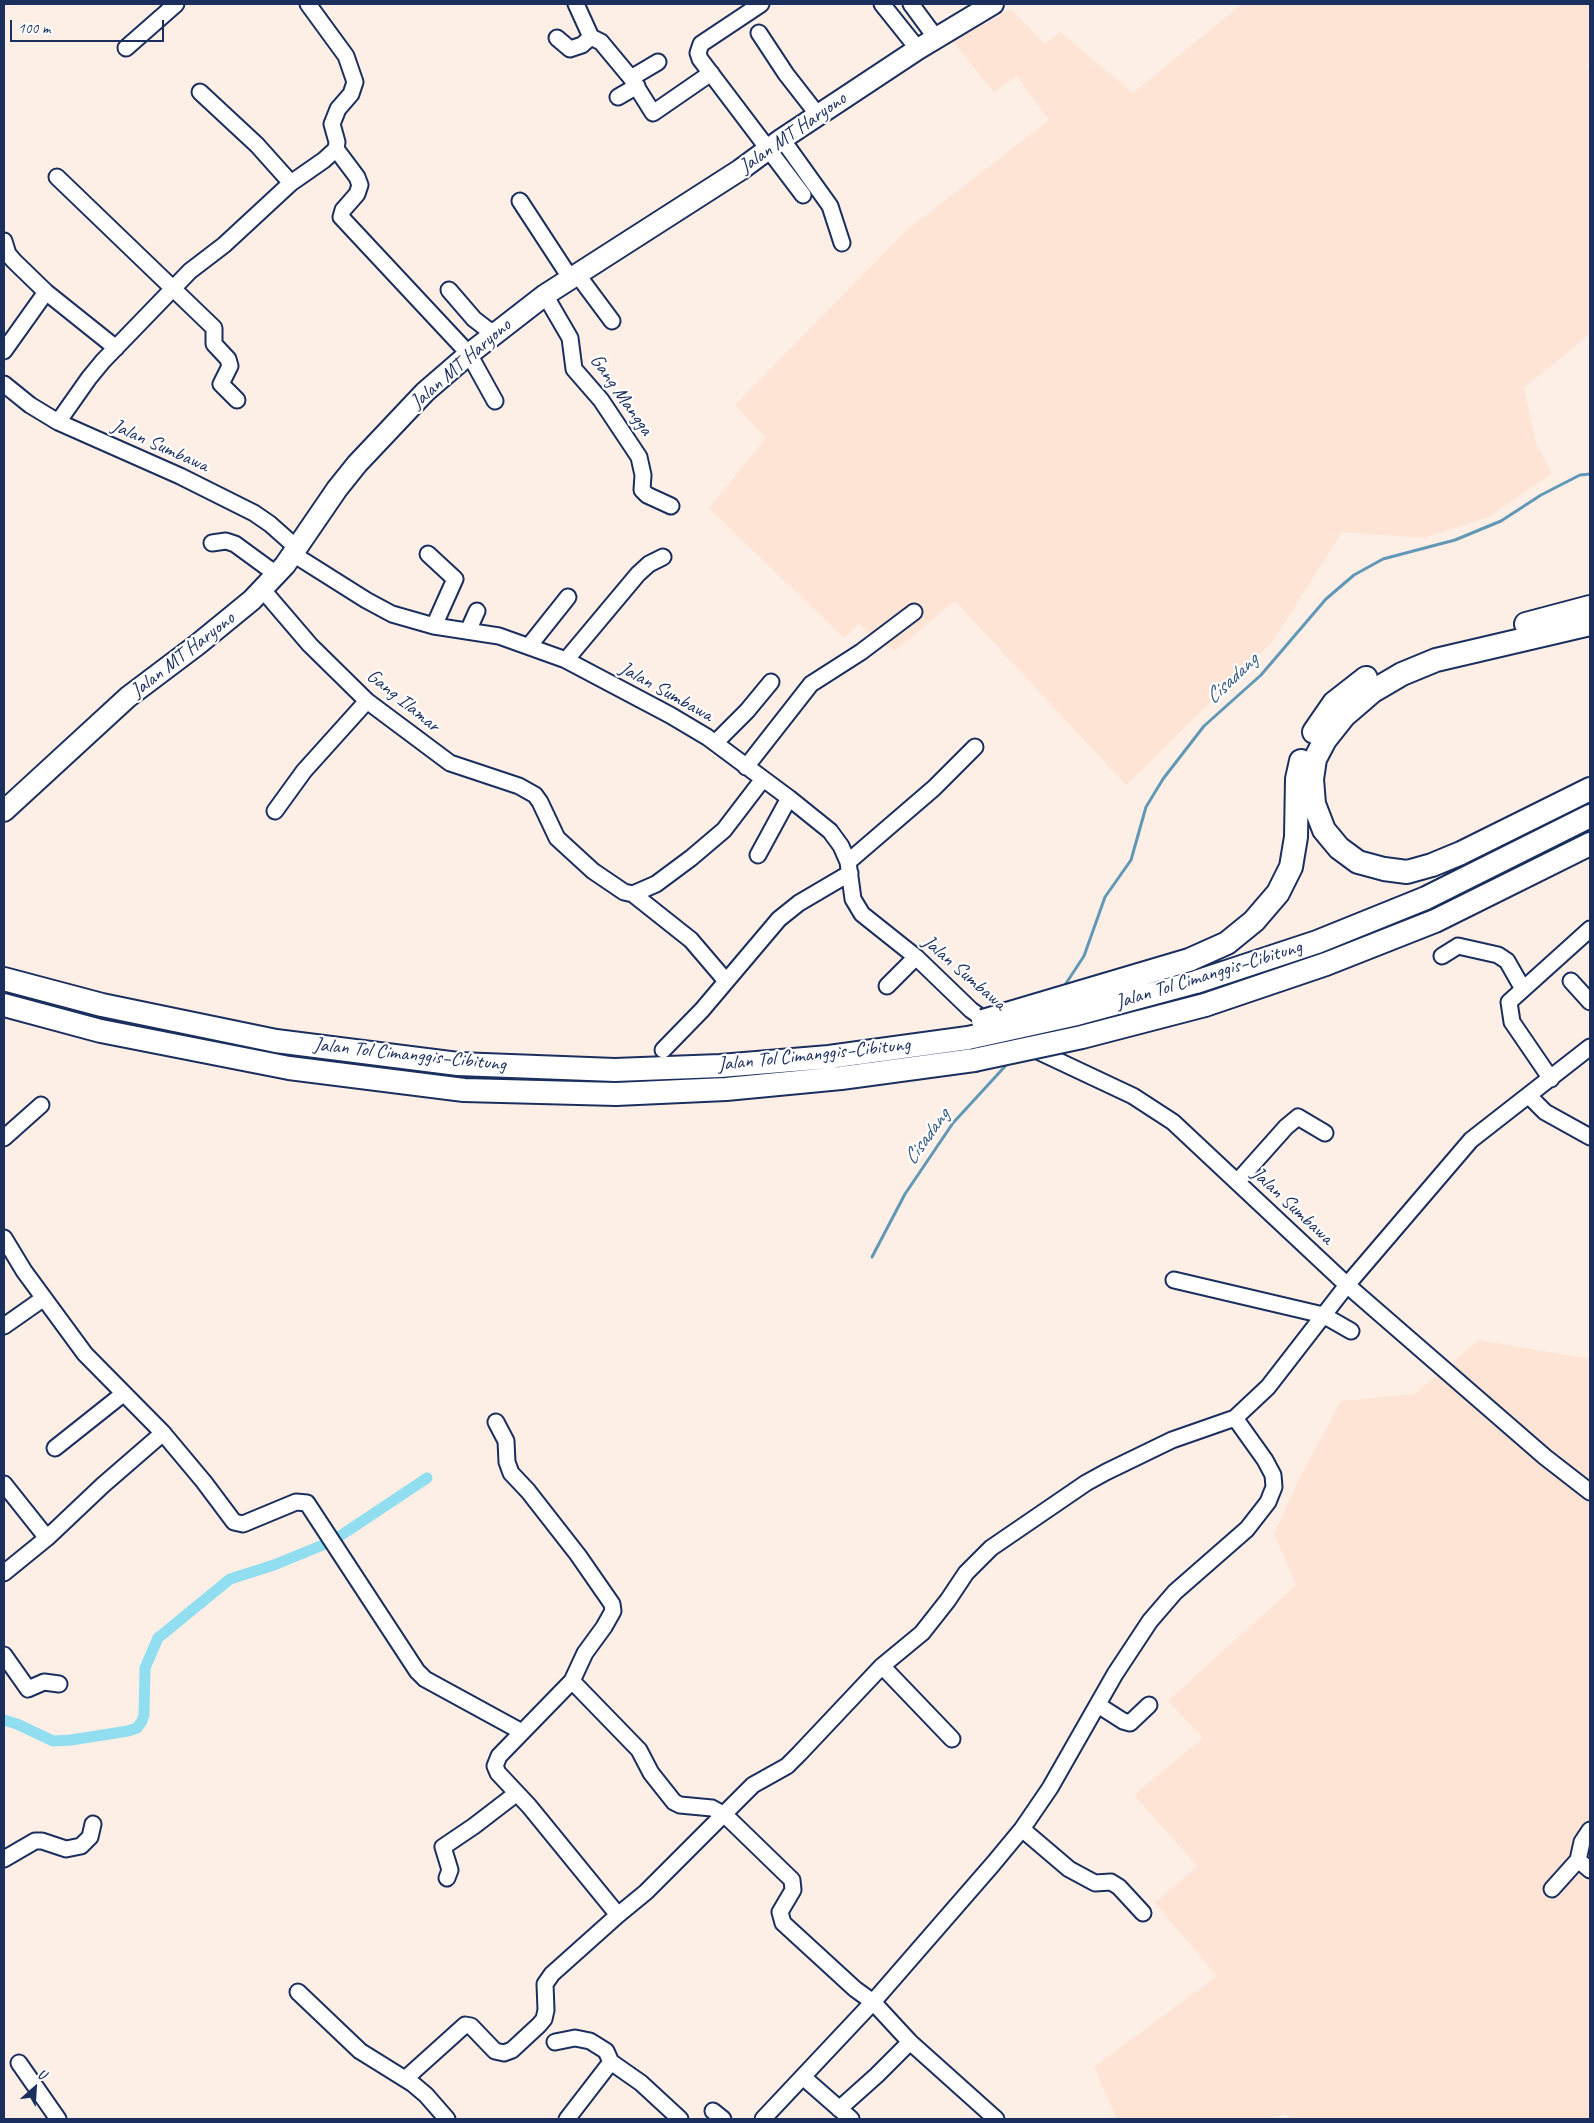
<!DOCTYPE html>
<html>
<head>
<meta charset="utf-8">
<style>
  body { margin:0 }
  #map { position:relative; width:1594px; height:2123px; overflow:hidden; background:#feefe6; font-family:Caveat,sans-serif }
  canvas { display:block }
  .frame { position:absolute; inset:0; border:5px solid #1b2f5e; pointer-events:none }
  .north { position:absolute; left:10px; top:2063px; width:50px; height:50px; -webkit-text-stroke:4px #fff; paint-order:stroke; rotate:26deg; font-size:14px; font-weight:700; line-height:20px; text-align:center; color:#1b2f5e }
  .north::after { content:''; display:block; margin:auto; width:18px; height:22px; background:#1b2f5e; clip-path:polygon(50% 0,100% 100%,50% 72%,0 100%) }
  .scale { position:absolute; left:10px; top:20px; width:154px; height:22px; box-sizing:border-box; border:2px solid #1b2f5e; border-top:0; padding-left:6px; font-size:15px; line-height:18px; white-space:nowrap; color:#1b2f5e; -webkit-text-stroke:4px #fff; paint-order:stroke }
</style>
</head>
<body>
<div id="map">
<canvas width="1594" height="2123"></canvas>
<div class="frame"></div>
<div class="north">U</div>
<div class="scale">100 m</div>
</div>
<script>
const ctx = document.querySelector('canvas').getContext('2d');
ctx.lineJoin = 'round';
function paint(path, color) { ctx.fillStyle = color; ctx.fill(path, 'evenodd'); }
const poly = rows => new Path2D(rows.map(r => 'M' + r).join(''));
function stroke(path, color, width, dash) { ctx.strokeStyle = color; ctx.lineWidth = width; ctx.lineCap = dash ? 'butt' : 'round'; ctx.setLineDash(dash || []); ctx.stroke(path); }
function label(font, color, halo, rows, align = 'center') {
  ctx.font = font + ' Caveat,sans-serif'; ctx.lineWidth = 4.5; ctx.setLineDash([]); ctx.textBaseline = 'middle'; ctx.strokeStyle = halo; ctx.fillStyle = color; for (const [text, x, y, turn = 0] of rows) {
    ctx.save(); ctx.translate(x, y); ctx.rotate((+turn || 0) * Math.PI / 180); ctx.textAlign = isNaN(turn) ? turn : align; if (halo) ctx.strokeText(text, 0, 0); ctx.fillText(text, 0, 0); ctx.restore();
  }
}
const built = poly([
  [1242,4,1590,4,1590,62,1586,66,1590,70,1590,334,1524,388,1536,444,1552,473,1489,517,1423,538,1342,532,1273,641,1126,785,955,601,896,650,877,643,859,623,844,638,709,508,766,438,735,405,907,230,1049,120,1017,76,994,92,953,42,1011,9,1045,44,1060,32,1133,93],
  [1479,1340,1590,1359,1590,2119,1290,2119,1285,2114,1270,2119,1117,2119,1094,2067,1217,1976,1155,1903,1197,1866,1134,1795,1203,1738,1168,1701,1296,1585,1274,1534,1298,1481,1341,1401,1415,1394]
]);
const stream = poly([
  [1063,988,1084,956,1105,897,1131,860,1146,807,1163,779,1204,726,1261,675,1326,599,1354,575,1383,559,1455,540,1501,521,1541,495,1580,475,1590,474],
  [872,1257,905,1194,953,1123,1009,1062]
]);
const canal = poly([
  [337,1538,427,1478],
  [4,1720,17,1724,53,1741,71,1740,128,1731,137,1728,142,1721,144,1715,145,1668,158,1638,230,1579,274,1565,330,1542]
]);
const minor = poly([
  [761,4,701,44,698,53,700,59,803,195],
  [882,4,918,49],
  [911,4,936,38],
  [759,33,786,74,818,115],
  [591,37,601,42,631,78,653,113,711,73],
  [557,38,570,49,582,45,591,37,576,4],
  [126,48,176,4],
  [631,78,658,62],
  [200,92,257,145,291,183],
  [618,97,637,86],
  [782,139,830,206,842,243],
  [336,149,357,177,360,185,357,194,343,210,341,217,469,354,495,401],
  [57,177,214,328,214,344,228,359,230,366,221,384,237,400],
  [520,201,571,279],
  [4,241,8,254,14,261,46,292,116,348],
  [577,274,612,321],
  [449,290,474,319,487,329,496,332],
  [545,295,570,338,574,369,601,400,639,457,643,475,642,490,647,495,671,506],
  [4,351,46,292],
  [4,384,30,405,58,422,180,476,254,513,270,524,297,548],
  [58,422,89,378,103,361,190,271,224,245,291,183,324,160,336,149,337,142,332,124,338,109,351,94,355,82,346,56,308,4],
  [212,543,226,541,235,544,276,574],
  [293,554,366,600,392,614,434,626,499,636,566,660,670,715,707,737,789,798,830,831,841,846,848,862,853,899,862,914,916,957,971,1010,992,1025],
  [428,554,455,579,434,626],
  [262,589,310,645,367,701,450,763,519,786,535,795,540,802,557,838,593,871,624,892,633,894,656,884,691,858,724,830,763,779],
  [468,631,477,611],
  [529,646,568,597],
  [566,660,638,574,649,564,663,557],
  [715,743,747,711,771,682],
  [746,767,811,684,861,652,914,612],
  [275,811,304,771,367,701],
  [758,855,789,798],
  [848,862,934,788,975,747],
  [633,894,691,940,726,981],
  [1442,956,1458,946,1498,955,1507,961,1523,989],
  [1571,981,1590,1002],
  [887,986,916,957],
  [1031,1048,1133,1096,1173,1122,1347,1285,1545,1457,1590,1492],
  [663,1050,702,1010,779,919,799,903,850,873],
  [1551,1079,1512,1022,1509,1002,1590,929],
  [1529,1096,1545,1112,1590,1137],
  [4,1138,41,1105],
  [1237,1182,1286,1127,1298,1117,1325,1133],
  [4,1238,24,1271,85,1354,163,1433,204,1482,234,1522,243,1524,296,1502,307,1503,417,1671,425,1679,522,1732],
  [1174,1280,1323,1315,1351,1331],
  [4,1326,44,1298],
  [496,1422,506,1441,507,1462,511,1473,528,1491,578,1555,612,1604,613,1611,604,1627,585,1653,572,1681,499,1756,495,1766,498,1773,529,1806,618,1915],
  [55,1448,123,1394],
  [4,1484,47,1538],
  [4,1573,47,1538,103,1485,163,1433],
  [4,1655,28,1689,44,1682,59,1684],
  [882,1666,952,1739],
  [572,1681,639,1750,651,1773,674,1802,680,1805,712,1808,725,1815,792,1880,793,1890,780,1912,783,1923,855,1989,873,2002,910,2042,996,2119],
  [1098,1705,1123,1721,1130,1723,1149,1705],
  [1022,1829,1069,1869,1095,1883,1111,1882,1119,1887,1143,1913],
  [4,1859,35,1841,42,1841,66,1849,81,1846,90,1837,93,1824],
  [1578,1860,1590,1870],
  [447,1878,450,1870,443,1847,474,1826,517,1793],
  [1552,1889,1578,1860,1582,1842,1590,1830],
  [298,1992,360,2051,413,2084,426,2095,447,2119],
  [555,2042,575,2038,590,2041,606,2051,611,2062],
  [19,2063,58,2119],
  [803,2077,851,2119],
  [405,2079,465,2025,471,2026,495,2051,504,2053,512,2050,539,2025,544,2019,546,2010,545,1984,552,1974,618,1915,646,1892,753,1785,787,1766,799,1754,882,1666,922,1633,948,1600,966,1573,991,1548,1086,1483,1106,1472,1172,1440,1235,1418,1268,1387,1347,1285,1471,1140,1590,1047],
  [839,2109,877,2075,910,2042],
  [713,2111,723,2119],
  [567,2119,611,2062,641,2083,680,2119],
  [763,2119,873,2002,993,1864,1022,1829,1050,1788,1115,1674,1150,1621,1175,1592,1247,1529,1268,1502,1274,1487,1273,1475,1265,1460,1235,1418]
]);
const major = poly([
  [4,811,128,697,197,645,252,600,285,565,337,489,357,464,425,392,469,354,545,295,740,170,782,139,918,49,993,4]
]);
const highway = poly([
  [1526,624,1590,607],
  [1590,624,1436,660,1402,674,1373,691,1344,716,1325,740,1315,759,1312,779,1314,804,1324,830,1339,848,1358,862,1384,869,1407,872,1432,865,1461,853,1590,789],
  [1314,732,1334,703,1366,678],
  [1189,960,1227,943,1254,921,1278,893,1291,867,1296,837,1297,779,1301,761],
  [4,979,102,1005,276,1041,458,1064,615,1070,720,1066,829,1057,968,1038],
  [1196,982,1317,942,1426,898,1590,816],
  [4,1005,101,1031,289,1068,464,1090,616,1094,726,1089,841,1078,974,1060],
  [1205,1005,1326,964,1435,921,1590,844]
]);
const highwayBridge = poly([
  [983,1021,1189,960],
  [968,1038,1077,1014,1196,982],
  [974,1060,1082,1037,1205,1005]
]);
const streetNames = [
  ["Jalan MT Haryono",793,133,-35],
  ["Jalan MT Haryono",461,364,-41],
  ["Gang Mangga",621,395,55],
  ["Jalan Sumbawa",160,446,24],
  ["Jalan MT Haryono",183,655,-38],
  ["Jalan Sumbawa",666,692,29],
  ["Gang Ilamar",403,701,39],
  ["Jalan Sumbawa",964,973,41],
  ["Jalan Tol Cimanggis–Cibitung",1209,975,-17],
  ["Jalan Tol Cimanggis–Cibitung",410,1055,6],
  ["Jalan Tol Cimanggis–Cibitung",814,1055,-6],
  ["Jalan Sumbawa",1292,1206,43]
];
const waterNames = [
  ["Cisadang",1232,679,-43],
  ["Cisadang",927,1137,-54]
];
paint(built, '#fde4d4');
stroke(stream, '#6198b5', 3);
stroke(canal, '#90deef', 11);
stroke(minor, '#1b2f5e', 19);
stroke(major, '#1b2f5e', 24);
stroke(highway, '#1b2f5e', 26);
stroke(minor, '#fff', 15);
stroke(major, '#fff', 20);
stroke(highway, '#fff', 22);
stroke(highwayBridge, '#1b2f5e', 26, []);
stroke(highwayBridge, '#fff', 22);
label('20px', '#1b2f5e', '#fff', streetNames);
label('italic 21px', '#385b82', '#fff', waterNames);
</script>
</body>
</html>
